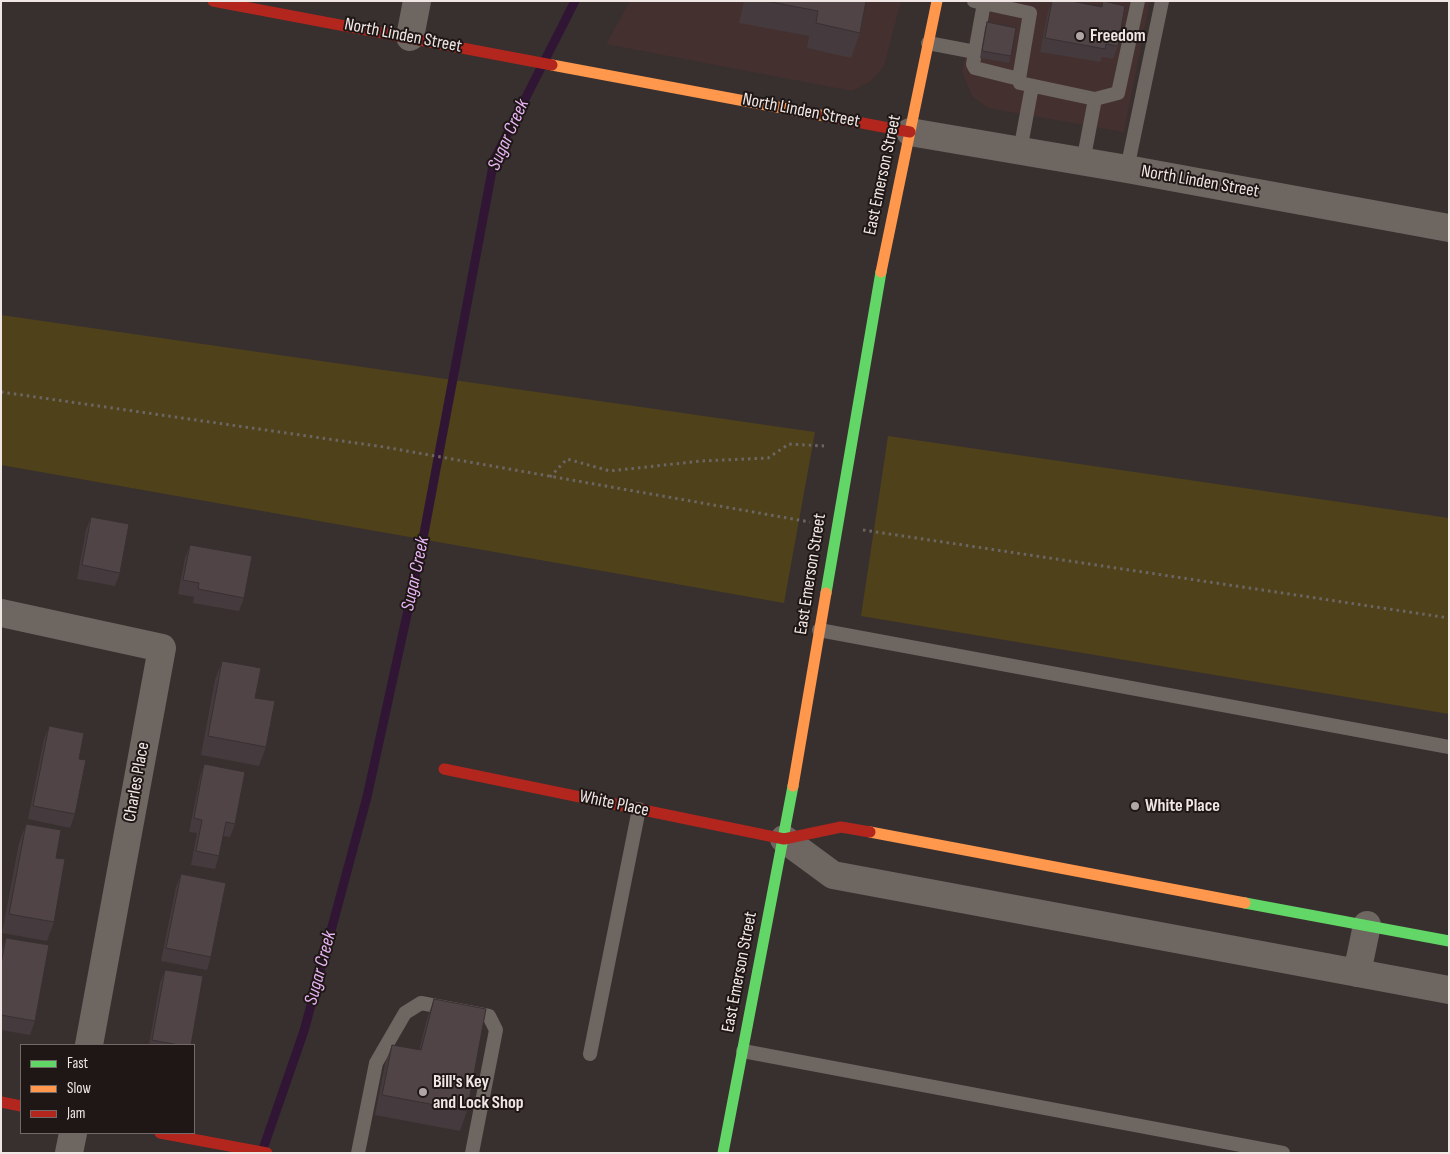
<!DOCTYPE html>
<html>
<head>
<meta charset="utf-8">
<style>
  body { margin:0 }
  #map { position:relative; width:1450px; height:1154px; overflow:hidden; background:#38302f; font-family:"Sofia Sans Condensed",sans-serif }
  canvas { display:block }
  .frame { position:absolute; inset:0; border:2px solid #f0e6e4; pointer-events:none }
  .legend { position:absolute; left:20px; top:1044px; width:175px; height:90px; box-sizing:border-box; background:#1e1716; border:1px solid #726a68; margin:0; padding:6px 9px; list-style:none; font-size:15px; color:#f0e6e4 }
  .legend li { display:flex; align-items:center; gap:10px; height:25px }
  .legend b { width:25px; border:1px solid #726a68 }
</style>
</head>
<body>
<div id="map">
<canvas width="1450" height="1154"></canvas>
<div class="frame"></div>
<ul class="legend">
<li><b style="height:6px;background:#63d668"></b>Fast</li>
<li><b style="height:6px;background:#ff974d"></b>Slow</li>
<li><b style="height:6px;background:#b3261e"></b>Jam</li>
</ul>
</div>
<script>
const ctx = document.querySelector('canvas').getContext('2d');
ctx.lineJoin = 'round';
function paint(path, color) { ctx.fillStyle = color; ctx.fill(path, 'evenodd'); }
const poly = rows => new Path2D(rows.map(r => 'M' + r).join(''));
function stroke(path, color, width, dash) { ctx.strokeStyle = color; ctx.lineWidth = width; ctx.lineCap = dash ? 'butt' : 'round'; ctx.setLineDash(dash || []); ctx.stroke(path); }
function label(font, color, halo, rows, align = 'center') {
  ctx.font = font + ' "Sofia Sans Condensed",sans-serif'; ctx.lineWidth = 4; ctx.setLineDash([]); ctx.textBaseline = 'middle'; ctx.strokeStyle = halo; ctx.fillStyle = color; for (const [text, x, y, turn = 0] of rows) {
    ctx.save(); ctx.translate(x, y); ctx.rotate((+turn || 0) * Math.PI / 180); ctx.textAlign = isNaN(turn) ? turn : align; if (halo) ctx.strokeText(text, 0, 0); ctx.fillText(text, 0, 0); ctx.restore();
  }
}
const built = poly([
  [630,1,901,1,884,66,871,81,852,91,606,44],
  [978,1,1150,1,1124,132,988,108,972,96,962,71]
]);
const green = poly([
  [1,315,815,432,784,603,1,465],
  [888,436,1449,518,1449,714,861,616]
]);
const stream = poly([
  [263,1149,304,1031,367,797,419,560,494,160,575,1]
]);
const path = poly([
  [1,392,384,447,810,522],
  [550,477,567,459,610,471,701,461,768,458,789,444,824,446],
  [863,530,1449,618]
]);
const lane = poly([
  [974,1,1030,13,1019,79,1020,83,1095,99,1083,162],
  [984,3,973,64,975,68,1019,79],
  [928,43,975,52],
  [1095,99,1118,93,1138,1],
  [1020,151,1032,86],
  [1127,169,1162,1],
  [819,630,1449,747],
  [743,1051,1283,1153],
  [590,1054,639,809],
  [358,1153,376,1063,405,1013,421,1003,489,1016,496,1030,472,1153]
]);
const street = poly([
  [410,37,417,1],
  [910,132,1127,169,1449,228],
  [1,613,162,648,89,1045],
  [784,839,833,875,1449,990],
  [1357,973,1367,925],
  [69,1153,73,1133]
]);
const fast = poly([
  [826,593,881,272],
  [1245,903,1449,941],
  [723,1153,793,786]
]);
const slow = poly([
  [552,65,825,116],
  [881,272,937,1],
  [793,786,826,593],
  [870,832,1245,903]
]);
const jam = poly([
  [213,1,552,65],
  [825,116,910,132],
  [444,769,784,839,841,827,870,832],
  [1,1102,21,1106],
  [160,1133,267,1153]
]);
const wall = poly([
  [744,1,866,1,860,33,851,58,807,48,809,36,739,23],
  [1052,1,1071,1,1101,7,1103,1,1118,46,1113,59,1102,57,1100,62,1040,52,1048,11],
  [987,22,1011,56,1009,63,980,58,985,29],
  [91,517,120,573,115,586,77,579,86,530],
  [190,545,244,598,239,611,193,603,194,597,178,594,185,558],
  [222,661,255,698,266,747,259,766,201,755,215,680],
  [49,726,79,759,75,814,70,828,28,819,44,739],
  [204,764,235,824,230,837,223,836,219,856,215,869,191,865,197,833,189,832,200,777],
  [26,824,56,858,54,922,47,941,2,933,19,843],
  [181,874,211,957,207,970,161,961,176,887],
  [6,938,35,1021,30,1035,1,1030,1,952],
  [165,970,191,1045,149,1045,160,983],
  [434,999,467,1111,460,1131,375,1115,385,1064,392,1045,419,1050,427,1019]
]);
const building = poly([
  [766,1,866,1,860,33,816,23,818,11,766,1],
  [1052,1,1071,1,1102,7,1103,1,1125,6,1118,46,1106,44,1105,49,1045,38,1052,1],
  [987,22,1016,28,1011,56,982,51,987,22],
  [91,517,129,524,120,573,82,565,91,517],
  [190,545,252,556,244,598,198,589,199,583,183,580,190,545],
  [222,661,261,668,255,698,275,701,266,747,208,736,222,661],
  [49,726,84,733,79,759,86,760,75,814,33,806,49,726],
  [204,764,245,772,235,824,226,822,219,856,196,851,202,820,194,818,204,764],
  [26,824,61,830,56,858,65,859,54,922,9,914,26,824],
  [181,874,226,883,211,957,166,948,181,874],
  [6,938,49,945,35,1021,1,1015,1,964,6,938],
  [165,970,203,976,191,1045,179,1045,152,1040,165,970],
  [434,999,486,1009,467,1111,382,1095,392,1045,421,1050,434,999]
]);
const markers = [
  [1080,36,5,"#b0a6a5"],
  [1135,806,5,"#b0a6a5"],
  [423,1092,5,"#b0a6a5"]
];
const streetNames = [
  ["North Linden Street",403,36,11],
  ["North Linden Street",801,111,11],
  ["East Emerson Street",883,175,-78],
  ["North Linden Street",1200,182,10],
  ["East Emerson Street",811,574,-81],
  ["Charles Place",137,782,-80],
  ["White Place",614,804,12],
  ["East Emerson Street",740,972,-79]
];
const poiNames = [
  ["Freedom",1090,36],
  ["White Place",1145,806],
  ["Bill's Key",433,1082],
  ["and Lock Shop",433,1103]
];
const waterNames = [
  ["Sugar Creek",509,135,-66],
  ["Sugar Creek",416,574,-78],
  ["Sugar Creek",321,968,-75]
];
paint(built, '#44302e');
paint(green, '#4f411a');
stroke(stream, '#311535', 9);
stroke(path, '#6c6663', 3, [2.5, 4]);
stroke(lane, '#6d6661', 14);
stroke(street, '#6d6661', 28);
stroke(fast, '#63d668', 11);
stroke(slow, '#ff974d', 11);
stroke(jam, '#b3261e', 11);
paint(wall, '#453a3d');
paint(building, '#504447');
stroke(building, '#383032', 1);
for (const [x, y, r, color] of markers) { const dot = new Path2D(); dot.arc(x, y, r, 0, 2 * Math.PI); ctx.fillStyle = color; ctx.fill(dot); stroke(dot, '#1e1716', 2); }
label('18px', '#f0e6e4', '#1e1716', streetNames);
label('bold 18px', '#f0e6e4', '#1e1716', poiNames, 'left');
label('italic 19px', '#eab5f6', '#1e1716', waterNames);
</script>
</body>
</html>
